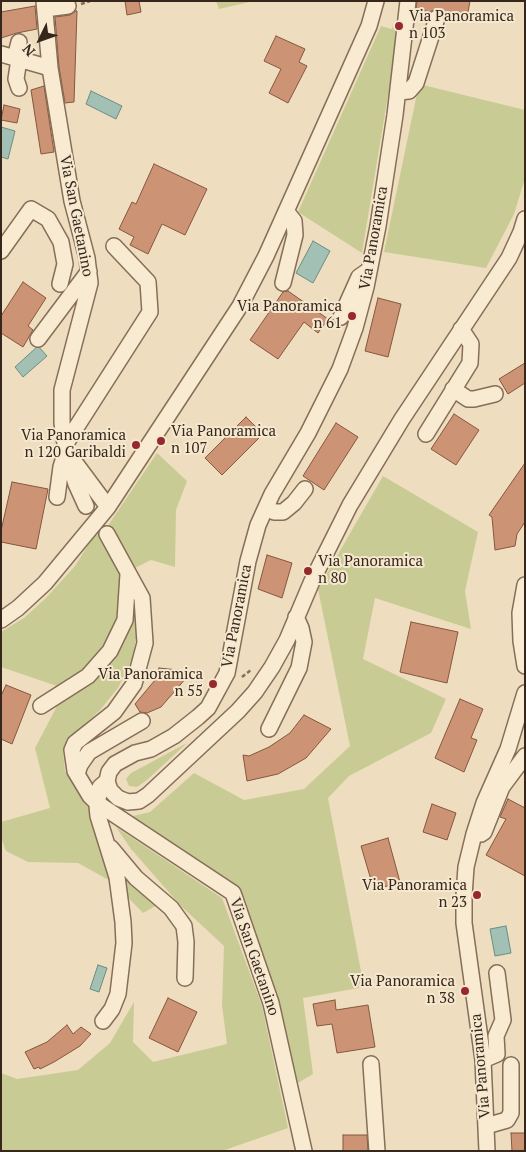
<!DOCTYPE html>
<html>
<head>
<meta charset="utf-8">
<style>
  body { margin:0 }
  #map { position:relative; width:526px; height:1152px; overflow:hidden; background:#eeddbf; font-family:"PT Serif",serif }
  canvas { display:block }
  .frame { position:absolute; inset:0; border:2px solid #36271c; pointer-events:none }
  .north { position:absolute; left:15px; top:15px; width:50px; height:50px; -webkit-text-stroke:4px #f5e8cf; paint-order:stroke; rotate:228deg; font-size:14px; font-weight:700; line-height:20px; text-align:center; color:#36271c }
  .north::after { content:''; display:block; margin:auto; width:18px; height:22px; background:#36271c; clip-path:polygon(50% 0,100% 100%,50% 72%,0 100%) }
</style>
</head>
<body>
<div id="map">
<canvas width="526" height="1152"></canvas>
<div class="frame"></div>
<div class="north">N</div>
</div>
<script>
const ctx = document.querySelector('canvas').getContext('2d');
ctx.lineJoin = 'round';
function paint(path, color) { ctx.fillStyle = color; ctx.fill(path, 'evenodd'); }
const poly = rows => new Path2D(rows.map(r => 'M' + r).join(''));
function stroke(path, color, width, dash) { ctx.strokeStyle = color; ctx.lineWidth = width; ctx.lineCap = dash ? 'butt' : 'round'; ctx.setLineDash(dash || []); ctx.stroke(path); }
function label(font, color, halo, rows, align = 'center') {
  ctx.font = font + ' "PT Serif",serif'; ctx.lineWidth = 4; ctx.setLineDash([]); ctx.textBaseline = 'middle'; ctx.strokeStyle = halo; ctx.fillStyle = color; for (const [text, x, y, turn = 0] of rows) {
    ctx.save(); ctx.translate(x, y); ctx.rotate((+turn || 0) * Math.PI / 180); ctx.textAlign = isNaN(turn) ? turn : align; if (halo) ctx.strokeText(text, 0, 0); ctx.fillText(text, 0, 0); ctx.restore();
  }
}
const green = poly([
  [216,1,254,1,219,9],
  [393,24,397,24,394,76,388,95,362,253,298,212,381,26,392,29],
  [419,84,525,110,525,178,514,214,486,268,384,252],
  [157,453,187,481,176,510,175,567,151,560,135,568,109,524],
  [383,476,478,532,465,591,471,629,375,598,363,659,446,699,431,733,349,776,328,798,364,987,303,998,313,1074,296,1084,278,1002,240,889,129,817,150,812,194,773,244,800,304,789,350,746,318,589],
  [97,531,122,575,131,609,137,602,138,624,133,658,118,688,100,710,71,737,63,751,65,771,85,800,104,840,157,905,143,913,114,883,78,863,28,862,6,851,1,837,1,822,50,808,35,748,66,689,1,667,1,632,24,618,45,599,75,566],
  [187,743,147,780,137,787,129,786,126,779,131,773],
  [116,827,222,898,262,1006,288,1128,222,1151,1,1151,1,1073,17,1079,78,1070,110,1043,134,1002,133,1042,153,1062,227,1044,222,1005,224,946,181,906,131,849]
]);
const water = poly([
  [91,91,122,106,116,119,86,104,91,91],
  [1,127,15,131,8,159,1,157,1,127],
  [313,241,330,251,313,283,296,273,313,241],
  [38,346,47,356,23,377,15,367,38,346],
  [506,926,511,953,495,956,490,929,506,926],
  [98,965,107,968,99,992,90,989,98,965]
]);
const building = poly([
  [125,1,139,1,141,12,127,15,125,1],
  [417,1,470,1,467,18,445,15,439,9,435,9,430,12,416,9,417,1],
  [35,6,37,29,17,33,1,38,1,12,35,6],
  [76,11,77,11,74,102,65,103,59,67,55,17,70,15,76,11],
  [276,36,305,49,299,62,307,66,288,103,269,93,281,69,264,61,276,36],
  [44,86,54,152,41,154,31,90,44,86],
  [4,105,20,109,17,123,1,120,4,105],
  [154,164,207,189,185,235,162,224,148,254,130,245,134,237,119,229,132,202,136,204,154,164],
  [23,282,46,298,28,326,33,330,23,347,1,333,1,316,23,282],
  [288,291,328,319,318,333,304,322,278,359,250,340,283,292,288,291],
  [378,298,401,304,388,357,365,351,378,298],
  [525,363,525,383,508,394,499,379,525,363],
  [454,414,479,430,456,465,431,449,454,414],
  [246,417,263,434,222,475,205,458,246,417],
  [336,423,358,437,324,490,303,476,336,423],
  [525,463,525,522,517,534,515,546,495,550,492,517,489,515,525,463],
  [12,482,48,489,36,549,1,542,1,531,12,482],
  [267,555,292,563,282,598,258,589,267,555],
  [411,622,458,632,447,683,400,672,411,622],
  [159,668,178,670,187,677,161,707,147,713,140,712,135,704,155,680,159,668],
  [6,685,31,695,12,744,1,739,1,696,6,685],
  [460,699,483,709,471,738,477,740,464,772,435,758,460,699],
  [304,715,331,729,306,758,278,774,247,781,243,755,249,756,269,747,290,733,304,715],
  [508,799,525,808,525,876,486,855,506,819,500,817,508,799],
  [432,804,456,813,447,840,423,832,432,804],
  [388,838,400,882,374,890,361,846,388,838],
  [168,998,197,1012,178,1052,149,1038,168,998],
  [335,1000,336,1010,368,1005,375,1047,337,1053,332,1024,317,1026,313,1004,335,1000],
  [67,1025,73,1034,81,1027,91,1034,80,1046,54,1062,40,1069,39,1067,34,1069,25,1052,47,1042,67,1025],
  [511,1133,525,1133,525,1151,512,1151,511,1133],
  [343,1135,367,1135,368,1151,343,1151,343,1135]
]);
const path = poly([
  [81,4,90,1],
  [242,677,251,670]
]);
const minor = poly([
  [44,1,50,68,72,201,87,258,90,283,62,390,62,423,66,451,76,484,86,506],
  [408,1,395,115,378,226,366,287,355,328,340,369,308,433,272,494,258,525,248,561,227,673,208,708,198,717,174,736,151,749,135,753,115,764,109,772,107,781,110,790,118,798,128,802,139,801,148,795,238,711,255,692,272,667,287,640,312,581,350,505,402,419,509,258,521,232,525,219],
  [45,9,68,6],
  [1,54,50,68],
  [15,58,19,42],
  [19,88,16,79,19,59],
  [398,92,409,91,416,83,437,18],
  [1,251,31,209,48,219,61,242,65,264,60,284],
  [283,283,295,235,294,221,286,211],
  [341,317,359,277,369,270],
  [38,339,89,271],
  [453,389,468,399,474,399,495,394],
  [426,434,470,363,471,344,461,329],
  [65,445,150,312,148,282,114,246],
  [73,460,108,507],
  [57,497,61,467,66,451],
  [267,507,274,512,283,512,294,503,305,489],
  [107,534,142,598,145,643,134,684,114,712,75,743,72,750,75,771,90,796,97,803,233,893,271,1003,304,1151],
  [525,585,520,613,521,641,525,666],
  [1,620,18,608,45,583,108,507,240,306,266,256,369,26,376,1],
  [41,706,88,676,110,651,125,620,128,574],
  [269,729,299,668,304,642,301,628,296,617],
  [77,774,80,765,89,752,142,721],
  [481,834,484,832,502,787,525,756],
  [111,848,136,878,171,908,184,926,186,942,185,978],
  [103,1021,112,1009,118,994,124,943,123,922,117,877,98,816,97,806,100,787,107,781],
  [483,1060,497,1054,496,1036,503,1020,497,973],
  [371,1064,377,1151],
  [486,1126,507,1120,511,1113,511,1065],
  [487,1151,483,1060,464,923,464,896,466,867,474,834,484,803,508,749,525,693]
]);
const markers = [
  [399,26,5,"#96282e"],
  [352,316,5,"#96282e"],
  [161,441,5,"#96282e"],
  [136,445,5,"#96282e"],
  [308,571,5,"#96282e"],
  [213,684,5,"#96282e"],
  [477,895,5,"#96282e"],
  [465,991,5,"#96282e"]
];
const poiNames = [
  ["Via Panoramica",409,17,"left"],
  ["n 103",409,34,"left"],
  ["Via Panoramica",342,307],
  ["n 61",342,324],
  ["Via Panoramica",171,432,"left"],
  ["n 107",171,449,"left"],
  ["Via Panoramica",126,436],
  ["n 120 Garibaldi",126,453],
  ["Via Panoramica",318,562,"left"],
  ["n 80",318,579,"left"],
  ["Via Panoramica",203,675],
  ["n 55",203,692],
  ["Via Panoramica",467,886],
  ["n 23",467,903],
  ["Via Panoramica",455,982],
  ["n 38",455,999]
];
const streetNames = [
  ["Via San Gaetanino",76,216,79],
  ["Via Panoramica",374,238,-80],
  ["Via Panoramica",237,616,-79],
  ["Via San Gaetanino",254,957,71],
  ["Via Panoramica",481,1066,-95]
];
paint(green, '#c8cc94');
paint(water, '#a3c0b5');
stroke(water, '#6a8d83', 1);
paint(building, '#cc9475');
stroke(building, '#86563e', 1);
stroke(minor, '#866e58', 18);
stroke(path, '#866e58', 2.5, [4, 2.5]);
stroke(minor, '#f9ebd2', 15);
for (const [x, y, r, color] of markers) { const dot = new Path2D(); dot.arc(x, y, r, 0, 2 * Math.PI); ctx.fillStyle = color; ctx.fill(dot); stroke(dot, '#f5e8cf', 2); }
label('15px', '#36271c', '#f5e8cf', poiNames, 'right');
label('15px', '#36271c', '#f5e8cf', streetNames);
</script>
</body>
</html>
